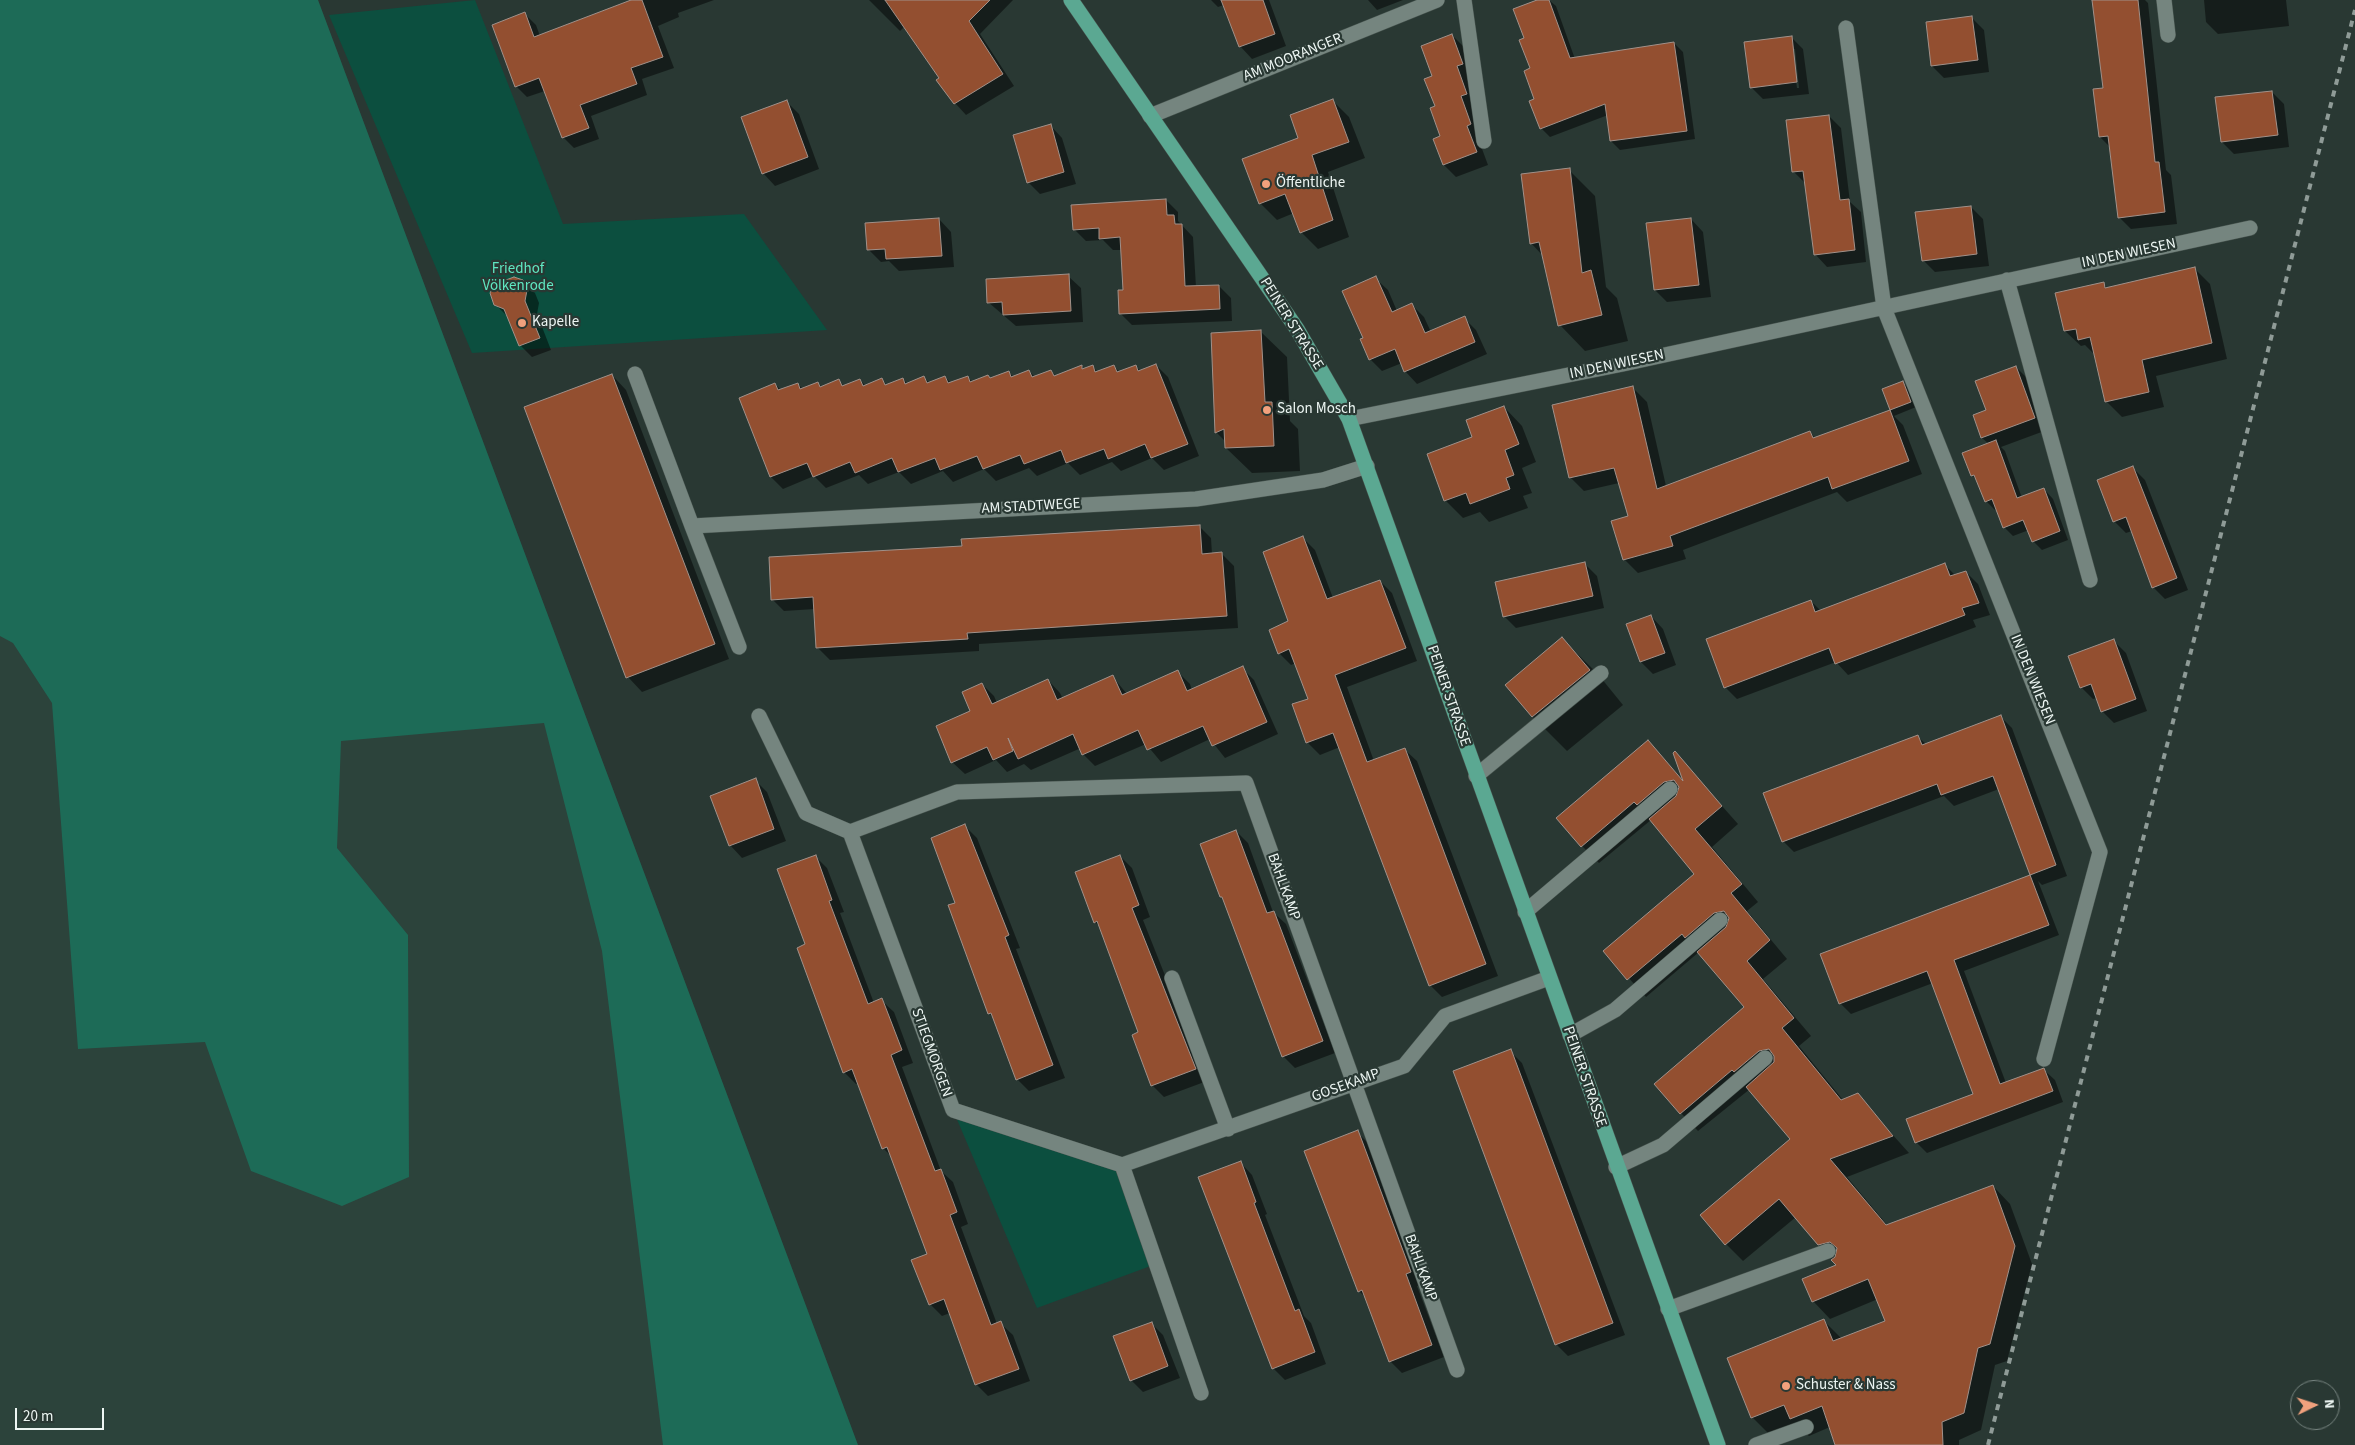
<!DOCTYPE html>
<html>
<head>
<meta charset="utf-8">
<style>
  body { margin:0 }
  #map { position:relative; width:2355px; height:1445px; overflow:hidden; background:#293833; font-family:"Source Sans 3",sans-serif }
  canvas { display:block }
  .north { position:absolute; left:2290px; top:1380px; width:50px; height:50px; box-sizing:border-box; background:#293833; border:1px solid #778480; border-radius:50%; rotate:86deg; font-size:14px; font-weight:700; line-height:20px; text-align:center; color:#edf6f3 }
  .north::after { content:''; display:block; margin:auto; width:18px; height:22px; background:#f1a17d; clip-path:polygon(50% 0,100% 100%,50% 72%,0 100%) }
  .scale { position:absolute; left:15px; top:1408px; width:89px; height:22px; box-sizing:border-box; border:2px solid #edf6f3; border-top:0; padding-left:6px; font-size:15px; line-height:18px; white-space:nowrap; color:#edf6f3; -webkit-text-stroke:4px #293833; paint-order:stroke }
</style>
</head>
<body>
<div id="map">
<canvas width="2355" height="1445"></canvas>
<div class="north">N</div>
<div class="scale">20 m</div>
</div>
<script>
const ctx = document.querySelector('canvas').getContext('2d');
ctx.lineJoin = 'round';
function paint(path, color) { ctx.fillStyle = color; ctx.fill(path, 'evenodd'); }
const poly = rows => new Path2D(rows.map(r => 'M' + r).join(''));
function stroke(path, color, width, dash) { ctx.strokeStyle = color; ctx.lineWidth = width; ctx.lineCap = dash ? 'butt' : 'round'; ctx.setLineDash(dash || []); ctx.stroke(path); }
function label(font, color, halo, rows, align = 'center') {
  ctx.font = font + ' "Source Sans 3",sans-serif'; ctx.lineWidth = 4.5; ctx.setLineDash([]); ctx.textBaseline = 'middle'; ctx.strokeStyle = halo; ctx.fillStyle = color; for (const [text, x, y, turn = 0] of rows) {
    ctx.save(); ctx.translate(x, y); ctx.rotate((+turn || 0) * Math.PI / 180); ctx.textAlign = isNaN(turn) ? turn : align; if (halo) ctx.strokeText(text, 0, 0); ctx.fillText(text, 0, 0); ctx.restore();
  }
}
const built = poly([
  [0,0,318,0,858,1445,0,1445]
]);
const green = poly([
  [475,0,563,224,744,214,827,330,472,353,329,15],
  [953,1110,1122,1165,1156,1264,1037,1308]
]);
const forest = poly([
  [0,0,318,0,858,1445,663,1445,602,951,544,723,341,741,337,848,408,935,409,1177,342,1206,251,1171,205,1042,78,1049,52,703,13,643,0,636]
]);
const shadow = poly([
  [631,0,714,0,678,13,679,17,658,26,674,68,642,79,647,95,591,116,599,139,574,148,563,137,545,91,527,97,516,86,525,14,536,25,540,36],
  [869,0,1013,0,980,34,1014,86,966,115,955,103,940,78,905,26,900,31],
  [1211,0,1269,0,1286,46,1252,59,1240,46,1224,5,1218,7],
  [1368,0,1403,0,1377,10],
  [1540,0,1549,0,1556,6,1575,59,1674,43,1683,52,1695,139,1620,150,1611,141,1608,115,1550,137,1541,128,1526,39],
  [2093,0,2145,0,2148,3,2166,170,2171,175,2177,224,2131,229,2119,217,2111,148,2100,137,2104,89],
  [2204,0,2286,0,2289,26,2218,34,2206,22],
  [1972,18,1984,30,1989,72,1944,78,1932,66],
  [1452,35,1464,47,1478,138,1488,165,1456,177,1444,165,1434,76],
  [1791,37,1803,49,1809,94,1763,99,1751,87],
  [1792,49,1795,49,1799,88,1797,88],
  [2272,92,2284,104,2289,147,2234,154,2222,142],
  [1332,100,1349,117,1365,158,1328,172,1349,237,1318,249,1301,232,1294,213,1277,220,1260,203,1300,139],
  [787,102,799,114,819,169,775,186,763,173],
  [1829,116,1841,128,1850,202,1861,212,1866,262,1827,267,1815,254,1806,184,1794,172],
  [1050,125,1062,138,1076,184,1040,194,1028,182],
  [1569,170,1595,196,1606,287,1617,298,1628,341,1585,351,1560,325,1543,256,1531,243],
  [1166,200,1178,212,1178,221,1193,237,1196,287,1219,286,1231,298,1232,321,1132,325,1120,313,1124,291,1122,250,1113,250,1103,240,1086,241,1074,229],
  [1971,207,1983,219,1989,266,1935,272,1923,260],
  [939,219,951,232,954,267,899,271,889,261,881,262,869,250],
  [1691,219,1703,232,1711,297,1667,302,1655,290],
  [2194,268,2210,284,2227,359,2156,376,2164,407,2122,417,2106,401,2095,355,2085,345,2081,346,2065,331,2103,284,2108,288],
  [1068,276,1081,288,1083,322,1016,326,988,302],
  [1375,278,1388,290,1397,311,1412,305,1424,317,1431,332,1464,318,1476,330,1487,354,1417,384,1405,371,1402,363,1382,371,1370,359],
  [523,281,535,293,539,303,537,314,551,350,532,357,520,345,508,317,495,304],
  [1261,332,1287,357,1290,421,1298,429,1300,471,1252,473,1226,448,1226,442,1216,432],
  [1156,365,1168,377,1199,456,1164,470,1152,458,1121,471,1112,462,1080,475,1068,463,1037,476,1029,468,996,481,984,469,953,482,943,471,911,484,899,472,868,484,859,475,826,488,814,476,783,489,771,477,741,398,775,384,781,390,798,384,803,389,818,383,822,387,839,381,844,386,860,380,866,386,882,380,887,385,903,379,908,384,924,378,930,383,945,377,951,383,967,377,973,382,991,379,1008,372,1014,377,1029,371,1035,377,1051,371,1056,376,1082,366,1085,370,1093,367,1098,372,1113,366,1120,372,1135,366,1141,371],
  [2016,367,2028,379,2047,430,2001,447,2005,451,2022,498,2044,489,2053,499,2068,540,2042,550,2033,541,2029,530,2013,536,2004,527,1997,509,1995,510,1986,501,1979,482,1972,475,1989,444,1982,438,1974,416,1988,411],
  [612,375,626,390,729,659,642,692,628,677],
  [1903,382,1908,388,1916,407,1894,416,1903,425,1922,474,1847,502,1837,492,1683,550,1686,559,1638,573,1624,559,1629,517,1619,483,1584,491,1570,477,1633,388,1647,402,1666,486,1810,432,1816,439,1891,410,1883,389],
  [1504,407,1522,426,1536,462,1522,468,1532,493,1523,496,1528,508,1489,522,1480,512,1463,518,1445,500],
  [2133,468,2145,480,2188,590,2165,599,2153,587,2132,531,2126,533,2114,521],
  [1199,526,1211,538,1212,554,1222,554,1234,566,1238,628,979,644,979,651,830,660,818,648,815,609,784,611,772,599,963,547],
  [1303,538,1315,550,1333,598,1380,581,1392,593,1417,661,1347,687,1374,761,1404,749,1417,761,1498,976,1442,997,1430,985,1340,747,1320,755,1308,743,1294,705,1310,699,1296,663,1291,665,1279,653,1290,621],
  [1585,564,1597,576,1604,608,1516,628,1504,616],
  [1945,565,1956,576,1966,572,1978,584,1990,615,1973,620,1976,627,1848,675,1836,662,1737,699,1725,687,1811,601,1821,611],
  [1651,616,1663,629,1676,665,1653,674,1641,662],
  [1562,639,1597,673,1623,705,1567,751,1533,717,1507,685],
  [2114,641,2126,653,2147,711,2114,723,2102,711,2097,698,2093,699,2081,687],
  [1242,668,1254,680,1278,734,1225,758,1210,739,1161,762,1146,744,1095,766,1083,754,1081,748,1031,770,1024,764,1007,772,996,760,965,774,952,762,982,684,994,696,997,703,1048,680,1060,693,1063,699,1112,676,1127,694,1178,672,1190,684,1192,690],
  [2001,717,2012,728,2067,876,2042,885,2038,881,2059,935,1964,971,2006,1083,2044,1070,2055,1080,2063,1102,1927,1153,1916,1142,1975,1094,1933,983,1851,1014,1840,1003,1822,954,2032,875,1999,789,1954,806,1944,796,1794,852,1783,841,1918,737,1926,744],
  [1648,741,1684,781,1675,753,1738,824,1712,847,1758,902,1747,911,1787,959,1763,979,1811,1036,1799,1046,1843,1100,1857,1095,1909,1153,1847,1177,1888,1226,1993,1186,2010,1204,2032,1264,2007,1361,1995,1365,1981,1430,1959,1440,1959,1445,1837,1445,1830,1427,1809,1436,1796,1424,1770,1435,1752,1417,1824,1321,1841,1338,1887,1321,1878,1299,1830,1319,1813,1301,1838,1266,1796,1217,1743,1261,1726,1244,1792,1139,1750,1089,1698,1131,1681,1113,1746,1008,1699,952,1646,997,1604,951,1695,874,1651,820,1599,863,1582,846],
  [755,780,767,792,786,841,742,858,730,845],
  [965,826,977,838,1020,948,1016,949,1065,1078,1029,1091,1017,1079,994,1018,989,1013,956,904],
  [1236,831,1248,843,1273,912,1286,924,1335,1053,1295,1068,1283,1056,1225,900,1221,897],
  [815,856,827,868,844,912,840,913,874,1003,881,1000,894,1012,913,1063,902,1067,941,1171,953,1182,968,1224,961,1227,997,1324,1000,1323,1013,1335,1030,1381,988,1396,976,1384,950,1313,942,1316,930,1304,929,1254,893,1158,883,1148,858,1083,856,1084,844,1072,807,945],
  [1120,856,1132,868,1150,917,1143,920,1207,1081,1164,1097,1152,1085,1140,1033,1102,929,1095,922],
  [1510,1051,1522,1063,1625,1335,1568,1356,1556,1344],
  [1357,1132,1369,1144,1423,1284,1417,1286,1444,1357,1402,1373,1390,1361,1367,1299,1359,1291],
  [1240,1162,1252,1175,1267,1214,1265,1215,1304,1316,1311,1323,1326,1364,1285,1380,1273,1368],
  [1151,1323,1163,1335,1180,1378,1143,1392,1131,1380]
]);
const building = poly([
  [631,0,642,0,663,57,631,68,637,84,580,105,589,128,562,138,539,78,515,87,492,25,525,12,534,37,631,0],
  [885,0,990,0,969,21,1003,74,954,104,936,80,939,78,885,0],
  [1221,0,1263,0,1275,34,1239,47,1221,0],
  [1537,0,1549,0,1570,58,1674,42,1687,131,1610,141,1605,104,1540,129,1529,101,1534,99,1524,71,1530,68,1519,40,1524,38,1513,9,1537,0],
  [2092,0,2138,0,2155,162,2159,162,2165,212,2118,218,2108,136,2099,137,2093,89,2103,88,2092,0],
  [1972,16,1978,60,1931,66,1926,22,1972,16],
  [1452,34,1463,64,1457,66,1467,94,1461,96,1471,124,1467,126,1477,152,1443,165,1433,139,1440,136,1430,108,1435,106,1424,79,1432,76,1421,46,1452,34],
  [1792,36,1797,82,1750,88,1744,42,1792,36],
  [2272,91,2278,135,2221,142,2215,97,2272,91],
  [1333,99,1349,142,1312,155,1333,220,1300,233,1285,194,1259,204,1242,159,1298,138,1290,115,1333,99],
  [787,100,808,157,762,174,741,117,787,100],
  [1829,115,1840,200,1849,199,1855,250,1814,255,1803,171,1792,172,1786,120,1829,115],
  [1051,124,1064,172,1027,183,1013,135,1051,124],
  [1570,168,1582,273,1591,270,1602,315,1558,326,1539,242,1530,244,1521,174,1570,168],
  [1166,199,1167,215,1174,215,1175,224,1182,224,1185,286,1219,285,1220,309,1119,314,1118,290,1123,290,1120,237,1099,239,1099,228,1073,230,1071,205,1166,199],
  [1971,206,1977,254,1922,261,1915,212,1971,206],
  [939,218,942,256,886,259,885,249,867,250,865,223,939,218],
  [1691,218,1699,285,1654,290,1646,223,1691,218],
  [2195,267,2212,343,2142,360,2149,392,2105,402,2090,337,2078,340,2076,329,2064,331,2055,293,2104,282,2105,288,2195,267],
  [1069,274,1071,311,1003,315,1002,302,987,303,986,279,1069,274],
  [1376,276,1392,312,1412,303,1425,333,1465,316,1475,342,1404,372,1395,349,1369,360,1360,339,1363,338,1342,291,1376,276],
  [514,277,523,280,527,290,525,301,540,338,519,346,504,309,494,305,490,293,495,284,514,277],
  [1261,330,1265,402,1272,402,1274,446,1225,448,1224,429,1215,433,1211,333,1261,330],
  [1156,364,1188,444,1151,458,1145,444,1108,459,1104,449,1066,463,1061,450,1024,464,1020,455,983,469,977,456,940,470,935,458,898,472,892,458,855,473,850,462,813,477,807,463,770,477,739,398,775,383,778,390,798,383,800,389,818,382,820,387,839,379,842,386,860,379,863,386,882,378,885,385,903,378,905,384,924,376,927,383,945,376,948,383,968,376,970,382,988,375,990,378,1009,371,1011,377,1029,370,1032,377,1051,370,1054,376,1082,365,1082,369,1093,365,1095,372,1114,365,1117,372,1136,365,1138,371,1156,364],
  [2016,366,2035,418,1981,438,1973,415,1986,410,1975,381,2016,366],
  [612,374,715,644,626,678,524,407,612,374],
  [1903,381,1911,402,1890,410,1882,389,1903,381],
  [1633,386,1657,489,1810,431,1813,438,1890,410,1909,461,1832,489,1828,477,1670,536,1673,546,1623,560,1611,521,1628,516,1614,468,1569,478,1552,405,1633,386],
  [1504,406,1519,444,1505,450,1514,475,1506,478,1510,489,1470,504,1466,493,1444,501,1427,454,1472,437,1466,420,1504,406],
  [1996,440,2017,498,2044,488,2060,531,2032,542,2023,520,2003,528,1992,499,1985,502,1974,475,1971,476,1962,453,1996,440],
  [2133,466,2177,578,2152,588,2126,517,2113,522,2097,480,2133,466],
  [1200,525,1202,554,1222,552,1227,616,967,633,968,639,816,648,813,597,771,600,769,557,962,546,961,539,1200,525],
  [1303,536,1327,599,1380,580,1406,648,1335,675,1367,762,1405,748,1486,964,1429,986,1333,733,1306,743,1292,704,1308,699,1289,649,1278,654,1269,630,1288,621,1263,552,1303,536],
  [1585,562,1593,596,1503,617,1495,582,1585,562],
  [1945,563,1950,576,1966,571,1979,603,1962,608,1965,615,1835,664,1829,648,1724,688,1706,639,1811,600,1815,612,1945,563],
  [1651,615,1665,653,1640,662,1626,624,1651,615],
  [1562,637,1590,670,1532,717,1505,685,1562,637],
  [2114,639,2136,699,2101,712,2091,684,2080,688,2068,656,2114,639],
  [1243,666,1267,722,1212,746,1203,726,1147,750,1138,730,1082,755,1073,734,1018,759,1008,738,1013,751,993,760,987,747,951,763,936,726,970,711,962,692,982,683,992,704,1048,679,1057,700,1113,675,1122,695,1178,670,1187,691,1243,666],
  [2001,715,2056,865,2030,875,1993,776,1941,795,1937,784,1782,842,1763,793,1918,735,1922,745,2001,715],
  [1648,740,1683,781,1673,753,1675,751,1722,806,1695,829,1742,884,1731,893,1770,940,1747,961,1794,1018,1782,1028,1841,1100,1858,1093,1893,1136,1830,1159,1886,1225,1993,1185,2015,1246,1990,1344,1978,1348,1964,1413,1942,1422,1943,1445,1835,1445,1822,1406,1790,1419,1784,1405,1751,1418,1727,1358,1824,1319,1833,1341,1885,1321,1868,1279,1812,1302,1802,1279,1836,1265,1831,1260,1835,1257,1837,1248,1830,1242,1818,1245,1779,1199,1725,1245,1700,1215,1790,1139,1746,1087,1774,1062,1774,1056,1769,1049,1759,1051,1734,1072,1732,1070,1680,1114,1654,1084,1744,1007,1697,952,1726,927,1729,918,1724,911,1714,913,1685,938,1682,934,1627,980,1603,951,1694,874,1649,819,1676,796,1679,787,1674,780,1664,782,1637,805,1634,802,1581,847,1556,818,1648,740],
  [756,778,774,829,729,846,710,796,756,778],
  [965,824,1009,935,1005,937,1053,1065,1016,1080,991,1013,988,1014,948,905,955,903,931,838,965,824],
  [1236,830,1267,913,1274,911,1323,1041,1282,1057,1222,897,1220,897,1200,844,1236,830],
  [816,855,832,900,829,901,868,1004,882,998,902,1050,891,1055,935,1171,941,1169,957,1212,950,1215,991,1325,1001,1321,1019,1369,975,1385,944,1299,929,1305,911,1260,927,1254,887,1147,882,1149,852,1069,843,1073,797,948,805,944,777,869,816,855],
  [1120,855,1139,905,1132,908,1196,1069,1151,1086,1132,1035,1138,1032,1097,921,1094,923,1075,872,1120,855],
  [2030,875,2049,925,1954,960,2000,1084,2044,1068,2053,1091,1915,1143,1906,1119,1973,1094,1927,971,1839,1004,1820,954,2030,875],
  [1511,1049,1613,1323,1555,1345,1453,1071,1511,1049],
  [1358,1130,1411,1272,1406,1274,1432,1345,1389,1362,1362,1290,1358,1292,1304,1151,1358,1130],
  [1241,1161,1256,1202,1254,1203,1295,1311,1299,1309,1315,1352,1272,1369,1198,1177,1241,1161],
  [1152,1322,1168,1366,1130,1381,1113,1336,1152,1322]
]);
const minor = poly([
  [1464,0,1484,141],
  [2164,0,2168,35],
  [1846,28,1884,308,2100,852,2044,1059],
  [1150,116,1437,0],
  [2007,280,2090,580],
  [635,374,692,526,1196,499,1323,480,1367,466],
  [1349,419,1623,364,2250,228],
  [692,526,739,647],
  [759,716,806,813,850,832,953,1110,1122,1165,1201,1393],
  [1476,776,1601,673],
  [850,832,957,792,1246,783,1457,1370],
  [1525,912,1670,789],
  [1172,978,1228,1129],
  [1570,1035,1615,1010,1720,920],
  [1122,1165,1404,1066,1445,1016,1549,978],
  [1616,1167,1663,1145,1765,1058],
  [1668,1309,1828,1251],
  [1756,1445,1806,1427]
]);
const major = poly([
  [1071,0,1297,329,1349,419,1718,1445]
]);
const rail = poly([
  [1988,1445,2355,10]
]);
const markers = [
  [1266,184,5,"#f1a17d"],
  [522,323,5,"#f1a17d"],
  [1267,410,5,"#f1a17d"],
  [1786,1386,5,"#f1a17d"]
];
const streetNames = [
  ["AM MOORANGER",1293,58,-22],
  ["IN DEN WIESEN",2129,254,-12],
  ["PEINER STRASSE",1291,324,58],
  ["IN DEN WIESEN",1617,365,-12],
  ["AM STADTWEGE",1031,507,-3],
  ["IN DEN WIESEN",2032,680,68],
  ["PEINER STRASSE",1448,696,71],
  ["BAHLKAMP",1283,887,70],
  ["STIEGMORGEN",931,1053,70],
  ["PEINER STRASSE",1584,1077,71],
  ["GOSEKAMP",1346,1086,-20],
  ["BAHLKAMP",1420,1268,70]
];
const poiNames = [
  ["Öffentliche",1276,184],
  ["Kapelle",532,323],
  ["Salon Mosch",1277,410],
  ["Schuster & Nass",1796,1386]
];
const parkNames = [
  ["Friedhof",518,270],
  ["Völkenrode",518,287]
];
paint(built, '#2c433b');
paint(green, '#0c4f3f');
paint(forest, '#1d6b57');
paint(shadow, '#0007');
paint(building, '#934f30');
stroke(building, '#a1918a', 1);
stroke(minor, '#46534e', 16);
stroke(major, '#46534e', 16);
stroke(minor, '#75857f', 15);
stroke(major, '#5ba892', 15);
stroke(rail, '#8f9b97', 4, [6, 6]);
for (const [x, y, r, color] of markers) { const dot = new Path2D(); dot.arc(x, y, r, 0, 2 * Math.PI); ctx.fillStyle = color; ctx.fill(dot); stroke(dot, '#293833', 2); }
label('15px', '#edf6f3', '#293833', streetNames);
label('15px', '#edf6f3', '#293833', poiNames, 'left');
label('15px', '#5fe8c2', '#293833', parkNames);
</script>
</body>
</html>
